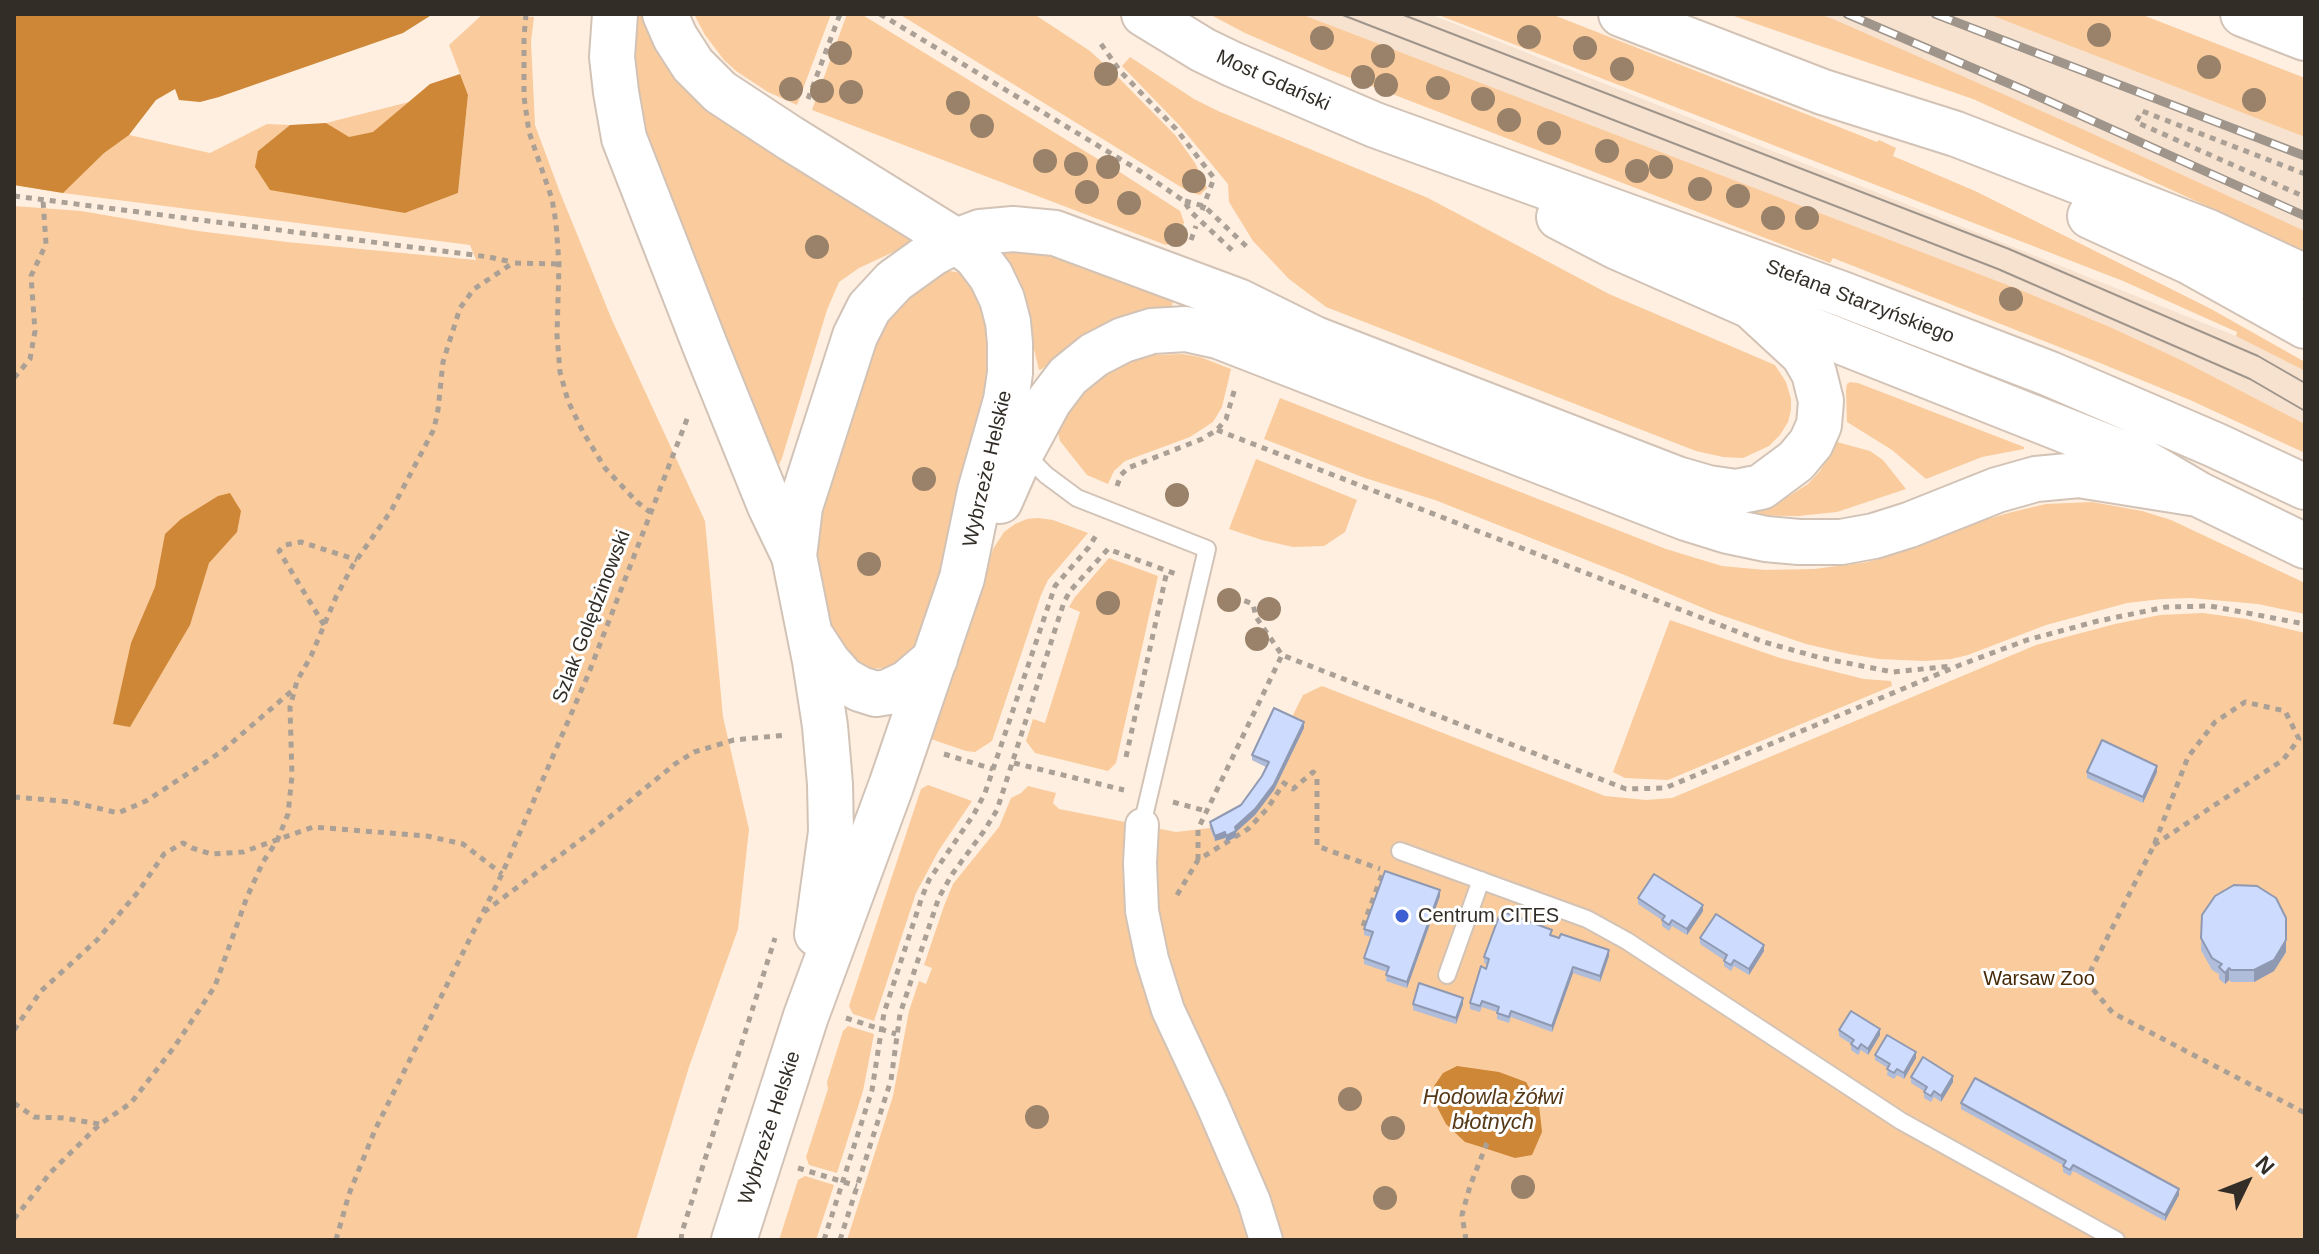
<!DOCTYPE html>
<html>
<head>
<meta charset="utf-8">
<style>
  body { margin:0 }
  #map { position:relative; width:2319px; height:1254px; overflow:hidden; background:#feefe1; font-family:Arial,sans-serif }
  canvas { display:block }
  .frame { position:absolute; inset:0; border:16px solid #322d27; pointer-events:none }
  .north { position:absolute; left:2207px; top:1142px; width:80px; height:80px; -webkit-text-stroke:6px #fff; paint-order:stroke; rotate:47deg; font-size:22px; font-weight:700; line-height:32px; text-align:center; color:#322d27 }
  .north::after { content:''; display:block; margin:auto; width:28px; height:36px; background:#322d27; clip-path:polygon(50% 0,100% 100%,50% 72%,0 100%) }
</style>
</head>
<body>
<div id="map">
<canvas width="2319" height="1254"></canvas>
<div class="frame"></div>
<div class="north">N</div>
</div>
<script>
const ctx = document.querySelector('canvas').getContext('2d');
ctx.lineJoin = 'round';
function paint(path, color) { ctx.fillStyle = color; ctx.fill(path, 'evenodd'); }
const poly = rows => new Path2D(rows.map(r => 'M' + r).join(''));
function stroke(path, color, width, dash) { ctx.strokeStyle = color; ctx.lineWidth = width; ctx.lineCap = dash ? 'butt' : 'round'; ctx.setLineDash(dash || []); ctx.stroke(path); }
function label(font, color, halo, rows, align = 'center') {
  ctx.font = font + ' Arial,sans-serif'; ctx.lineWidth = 6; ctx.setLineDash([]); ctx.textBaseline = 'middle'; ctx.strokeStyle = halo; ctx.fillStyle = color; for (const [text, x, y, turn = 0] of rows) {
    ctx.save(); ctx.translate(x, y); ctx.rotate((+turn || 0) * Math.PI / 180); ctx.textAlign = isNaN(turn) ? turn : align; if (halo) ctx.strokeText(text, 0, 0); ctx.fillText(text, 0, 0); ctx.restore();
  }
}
const built = poly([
  [1301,14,1430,14,2236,336,2305,371,2305,424,2181,360,2110,327,2018,289],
  [1818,14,1988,14,2305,137,2305,231,2080,128]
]);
const green = poly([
  [483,14,534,17,531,42,535,125,559,190,612,320,705,521,723,717,749,829,738,929,689,1067,636,1240,14,1240,14,206,81,211,198,231,287,242,476,260,470,245,63,193,14,185,107,135,129,135,210,153,267,124,290,125,258,151,405,213,458,193,468,95,449,45],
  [637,14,644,14,911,235,915,242,859,268,839,282,827,310,782,458,778,467,649,161,630,56,635,16],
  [694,14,831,14,797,105,768,92,736,71,724,60,705,35],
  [847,14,861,14,1101,161,1107,161,1115,169,1180,211,1184,222,1181,235,1175,241,1166,245,812,110],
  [899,14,1034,14,1090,51,1116,75,1176,136,1195,163,1207,188,1200,195,1189,192],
  [1209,14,1301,14,2018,289,2110,327,2181,360,2305,424,2305,453,2190,400,2100,363,1833,258,1830,263,1330,70,1245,33],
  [1436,14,1551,14,1877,142,1879,140,1896,148,1893,156,1975,191,2211,309,2305,362,2305,371,2236,336,2237,332,2123,281],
  [1728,14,1818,14,1833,19,2080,128,2305,231,2305,251,1973,99],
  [1988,14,2140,14,2305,78,2305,137],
  [1130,57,1194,99,1218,111,1428,198,1609,294,1775,365,1786,382,1791,399,1791,410,1788,422,1780,435,1769,446,1743,458,1723,457,1696,451,1326,307,1289,279,1253,241,1229,202,1228,184,1180,126,1122,66],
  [409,102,391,137,343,174,326,123],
  [1004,250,1049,251,1174,298,1169,317,1118,321,1094,329,1074,341,1042,369,1039,370,1026,316,1000,255],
  [949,271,963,273,987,305,994,397,917,647,897,665,884,668,868,669,861,667,833,637,814,561,817,527,876,338,890,317,909,296,941,274],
  [1182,354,1200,357,1231,369,1222,407,1213,422,1190,437,1125,461,1114,471,1108,484,1087,475,1060,441,1057,428,1067,397,1128,359,1153,355],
  [1850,382,1858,383,2024,447,2024,449,1982,457,1926,479,1892,450,1847,422,1846,390,1847,384],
  [1280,398,1666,549,1722,566,1765,570,1814,569,1868,562,1970,524,2012,512,2046,504,2092,502,2142,511,2171,520,2305,583,2305,614,2258,604,2191,598,2162,599,2127,603,2046,625,1968,655,1951,659,1924,661,1879,659,1849,654,1806,644,1715,613,1627,576,1435,500,1365,478,1264,439],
  [1837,442,1870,451,1883,460,1906,489,1837,512,1798,516,1728,515,1789,496,1808,484,1820,471],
  [1256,459,1357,500,1345,532,1324,546,1293,547,1262,540,1229,529],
  [1038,518,1053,520,1088,533,1048,580,1041,595,992,741,975,752,966,751,928,738,993,549,1004,532,1015,524,1027,519],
  [1109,558,1158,576,1116,763,1108,771,1035,753,1026,741,1033,719,1045,723,1080,612,1069,607,1075,597],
  [2203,613,2246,619,2305,633,2305,1240,847,1240,893,1096,909,1011,919,981,926,984,932,968,924,965,944,906,953,884,999,827,1011,798,1021,793,1028,786,1056,793,1053,803,1059,809,1176,832,1210,828,1209,825,1232,817,1268,768,1252,760,1274,714,1290,721,1303,695,1322,686,1605,796,1646,800,1672,798,2036,645,2115,624,2160,615],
  [1670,620,1780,658,1864,679,1891,681,1892,686,1668,780,1625,778,1613,772],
  [928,785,972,801,939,850,916,893,874,1021,853,1014,849,1006,921,789],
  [848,1026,874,1034,863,1091,837,1173,809,1165,806,1157,828,1089,827,1082,843,1031],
  [805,1176,834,1185,816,1240,779,1240,798,1180]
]);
const water = poly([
  [14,14,433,14,403,33,219,97,200,102,179,100,175,89,156,100,129,135,104,153,63,193,14,185],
  [460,74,468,95,458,193,405,213,270,190,255,167,258,151,290,125,326,123,349,137,373,132,430,84],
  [230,493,241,511,237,532,209,563,190,625,130,727,113,724,131,643,155,587,165,534,181,519,218,496],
  [1457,1066,1499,1072,1526,1082,1539,1105,1542,1132,1532,1155,1515,1158,1475,1145,1465,1142,1446,1124,1434,1101,1434,1086,1443,1073]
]);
const path = poly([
  [526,14,524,37,524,97,529,132,552,199,556,223,559,264,557,335,560,372,568,401,583,432,605,468,637,502,650,512],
  [880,14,1140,171,1184,201,1191,212,1236,254],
  [1101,44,1120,71,1176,129,1214,178,1201,213],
  [808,99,840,14],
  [2305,174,2142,111,2136,122,2305,197],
  [14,196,489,257,512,262],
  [1185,201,1204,206,1247,247],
  [1191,240,1196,226],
  [14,378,30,359,35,331,31,276,46,244,43,200],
  [1217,430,1764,642,1821,658,1893,672,1952,666],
  [1117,486,1121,475,1128,468,1202,439,1217,430,1226,419,1235,388],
  [1135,559,1176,574],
  [1222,592,1253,604,1256,617,1282,655,1626,789,1665,788,1960,665,2027,640,2098,621,2166,607,2210,606,2305,624],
  [324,625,279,551,285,545,301,542,357,560],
  [944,754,993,769],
  [1126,757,1167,571],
  [1014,763,1124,790],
  [14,797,72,802,118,813,146,801,221,752,294,689],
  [1173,802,1206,811],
  [2154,845,2283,760,2299,739,2285,711,2245,702,2215,722,2188,757,2154,845,2091,970,2091,987,2113,1013,2305,1113],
  [1198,860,1198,829,1282,655],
  [1177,895,1198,860,1248,829,1267,809,1284,783,1293,789,1313,772,1317,776,1317,846,1380,869],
  [484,912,590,833,675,764,694,752,734,740,786,735],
  [1363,926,1383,872],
  [846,1018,896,1034],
  [14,1030,41,991,97,940,138,892,164,854,183,843,192,848,211,854,243,852,313,827,427,836,463,844,502,874],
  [14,1103,34,1117,63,1118,100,1124],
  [798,1168,857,1186],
  [14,1219,51,1172,100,1124,131,1103,175,1046,215,986,247,897,263,862,277,841,288,814,292,776,290,707,297,681,311,656,336,597,353,565,391,511,434,429,438,410,443,362,460,308,474,289,513,263,559,264],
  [336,1240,349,1194,375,1130,502,874,588,675,689,414],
  [681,1240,682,1232,775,938],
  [824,1240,872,1090,884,1013,922,897,929,880,974,814,985,793,1055,586,1089,547,1098,532],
  [840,1240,891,1080,900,1014,939,897,953,873,984,831,997,810,1064,602,1070,591,1108,549,1135,559],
  [1466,1240,1462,1215,1470,1186,1487,1143]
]);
const lane = poly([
  [1024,453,1046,475,1077,498,1207,549,1142,825],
  [1400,851,1587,919,1627,941,1901,1121,2116,1240],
  [1447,975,1481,880]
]);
const street = poly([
  [1142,825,1140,863,1142,911,1152,959,1168,1010,1212,1104,1254,1201,1266,1240]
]);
const secondary = poly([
  [615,14,612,57,616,92,624,138,706,348,770,506,794,556,815,661,825,726,830,784,831,832,817,934],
  [665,14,675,37,693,65,720,92,790,138,956,241,976,256,991,276,1002,299,1008,322,1010,343,1010,373,1006,400,980,491,962,578,891,786,806,1016,734,1240],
  [1144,14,1203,50,1232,64,1375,125,1842,294,2050,374,2215,445,2305,487],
  [1621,14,1823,92,1956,134,2206,231,2305,277],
  [2243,14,2305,38],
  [2090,216,2190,262,2305,326],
  [1559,217,1615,246,1751,306,2140,460,2198,494,2305,546],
  [1000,501,1022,451,1049,401,1068,376,1094,355,1123,340,1152,331,1186,329,1218,336,1686,518,1728,531,1766,539,1799,542,1841,542,1874,536,1909,525,1997,490,2036,479,2079,475,2198,494],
  [794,556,800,507,855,336,869,308,894,281,933,253,956,241,980,232,1013,229,1055,233,1238,301,1315,339,1677,479,1708,488,1736,492,1761,487,1796,461,1811,443,1819,425,1821,401,1814,373,1803,354,1751,306],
  [813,639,828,662,844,680,860,689,876,694,888,692,907,683,935,659]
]);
const tram = poly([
  [1340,14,1998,269,2250,379,2305,411],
  [1401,14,2009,249,2258,356,2305,383]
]);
const rail = poly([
  [1847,14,2024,90,2305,216],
  [1935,14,2305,156]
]);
const trees = [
  [2099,35],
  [1529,37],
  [1322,38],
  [1585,48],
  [840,53],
  [1383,56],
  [2209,67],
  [1622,69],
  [1106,74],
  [1363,77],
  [1386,85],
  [1438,88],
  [791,89],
  [822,91],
  [851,92],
  [1483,99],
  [2254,100],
  [958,103],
  [1509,120],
  [982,126],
  [1549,133],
  [1607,151],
  [1045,161],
  [1076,164],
  [1108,167],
  [1661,167],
  [1637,171],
  [1194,181],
  [1700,189],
  [1087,192],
  [1738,196],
  [1129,203],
  [1773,218],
  [1807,218],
  [1176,235],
  [817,247],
  [2011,299],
  [924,479],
  [1177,495],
  [869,564],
  [1229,600],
  [1108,603],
  [1269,609],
  [1257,639],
  [1350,1099],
  [1037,1117],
  [1393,1128],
  [1523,1187],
  [1385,1198]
];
const wall = poly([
  [1304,728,1274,790,1255,815,1236,832,1236,837,1226,842,1225,838,1215,841,1210,828,1210,822,1241,805,1262,776,1266,767,1252,760,1252,755],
  [2087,772,2157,772,2143,803,2087,778],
  [1440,896,1407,988,1386,981,1387,972,1364,964,1364,958,1371,937,1364,935,1364,929],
  [1638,898,1703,911,1687,935,1672,926,1669,931,1662,926,1662,920,1638,904],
  [2202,915,2286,952,2274,971,2254,982,2231,982,2229,980,2225,984,2219,979,2219,974,2212,970,2201,950],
  [1552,936,1609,956,1600,982,1573,973,1552,1032,1511,1017,1509,1023,1497,1019,1497,1012,1482,1007,1480,1012,1470,1009,1470,1003,1487,964,1484,963,1484,957],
  [1700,938,1764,951,1749,975,1734,966,1731,971,1724,966,1724,960,1700,944],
  [1413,1004,1463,1004,1456,1024,1413,1010],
  [1839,1030,1880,1035,1868,1055,1861,1050,1858,1055,1851,1050,1851,1044,1839,1036],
  [1875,1055,1916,1058,1904,1079,1897,1075,1894,1079,1887,1075,1888,1068,1875,1060],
  [1911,1077,1953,1082,1941,1102,1934,1097,1931,1102,1924,1098,1924,1091,1911,1083],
  [1961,1103,2179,1195,2165,1221,2073,1171,2070,1176,2063,1172,2063,1165,1961,1109]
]);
const shadedWall = poly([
  [1304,722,1304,728,1274,790,1255,815,1236,832,1236,837,1226,842,1226,836,1235,827],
  [2157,766,2157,772,2143,803,2143,797],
  [1225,832,1225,838,1215,841,1215,836],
  [1440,890,1440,896,1407,988,1407,982],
  [1703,905,1703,911,1687,935,1687,929],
  [2286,918,2286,952,2274,971,2254,982,2254,970],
  [1764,945,1764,951,1749,975,1749,969],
  [1609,950,1609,956,1600,982,1600,976],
  [1573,967,1573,973,1552,1032,1552,1026],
  [2229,968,2229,980,2225,984,2225,973],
  [1463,998,1463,1004,1456,1024,1456,1018],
  [1880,1029,1880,1035,1868,1055,1868,1049],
  [1916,1052,1916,1058,1904,1079,1904,1073],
  [1953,1076,1953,1082,1941,1102,1941,1096],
  [2179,1189,2179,1195,2165,1221,2165,1215]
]);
const building = poly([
  [1274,708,1304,722,1274,784,1255,809,1235,827,1236,831,1226,836,1225,832,1215,836,1210,822,1241,805,1262,776,1269,762,1252,755,1274,708],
  [2102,740,2157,766,2143,797,2087,772,2102,740],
  [1385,871,1440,890,1407,982,1386,975,1389,967,1364,958,1373,932,1364,929,1385,871],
  [1654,874,1703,905,1687,929,1672,920,1669,925,1662,920,1665,916,1638,898,1654,874],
  [2234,885,2257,886,2276,898,2286,918,2286,940,2274,960,2254,970,2231,970,2229,968,2225,973,2219,967,2222,964,2212,958,2201,938,2202,915,2215,896,2234,885],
  [1501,911,1552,930,1550,935,1559,938,1561,934,1609,950,1600,976,1573,967,1552,1026,1511,1011,1509,1017,1497,1013,1499,1007,1482,1001,1480,1006,1470,1003,1481,966,1486,969,1489,959,1484,957,1501,911],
  [1716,914,1764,945,1749,969,1734,960,1731,965,1724,961,1727,955,1700,938,1716,914],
  [1419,983,1463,998,1456,1018,1413,1004,1419,983],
  [1851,1011,1880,1029,1868,1049,1861,1044,1858,1049,1851,1044,1854,1040,1839,1030,1851,1011],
  [1887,1035,1916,1052,1904,1073,1897,1069,1894,1073,1887,1069,1890,1064,1875,1055,1887,1035],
  [1923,1057,1953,1076,1941,1096,1934,1091,1931,1096,1924,1092,1927,1087,1911,1077,1923,1057],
  [1975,1078,2179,1189,2165,1215,2073,1165,2070,1170,2063,1166,2066,1161,1961,1103,1975,1078]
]);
const markers = [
  [1402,916,8,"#3d5fd1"]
];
const streetNames = [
  ["Most Gdański",1273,81,24],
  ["Stefana Starzyńskiego",1860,302,21],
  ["Wybrzeże Helskie",988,469,-77],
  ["Szlak Golędzinowski",592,617,-69],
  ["Wybrzeże Helskie",770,1128,-72]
];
const poiNames = [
  ["Centrum CITES",1418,916]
];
const parkNames = [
  ["Warsaw Zoo",2039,979]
];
const waterNames = [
  ["Hodowla żółwi",1493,1098],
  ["błotnych",1493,1123]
];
paint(built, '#f7e2d0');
paint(green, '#facb9c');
paint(water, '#ce8736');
stroke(lane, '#d2c3b6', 20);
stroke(street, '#d2c3b6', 36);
stroke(secondary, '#d2c3b6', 48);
stroke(path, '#aba095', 5, [6, 6]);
stroke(lane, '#fff', 16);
stroke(street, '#fff', 32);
stroke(secondary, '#fff', 44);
stroke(tram, '#9f958b', 2);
stroke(rail, '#9f958b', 9);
stroke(rail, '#fff', 6, [18]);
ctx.fillStyle = '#998269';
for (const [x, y] of trees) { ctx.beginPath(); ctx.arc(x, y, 12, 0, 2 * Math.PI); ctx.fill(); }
paint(wall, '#afbcda');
paint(shadedWall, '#8f99b2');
paint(building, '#ccdbfe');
stroke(building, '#8f99b2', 2);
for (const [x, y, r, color] of markers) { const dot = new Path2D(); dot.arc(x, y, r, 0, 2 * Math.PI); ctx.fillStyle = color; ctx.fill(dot); stroke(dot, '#fff', 3); }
label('20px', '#322d27', '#fff', streetNames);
label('20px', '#322d27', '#fff', poiNames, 'left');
label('20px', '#462906', '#fff', parkNames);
label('italic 22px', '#573918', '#fff', waterNames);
</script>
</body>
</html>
